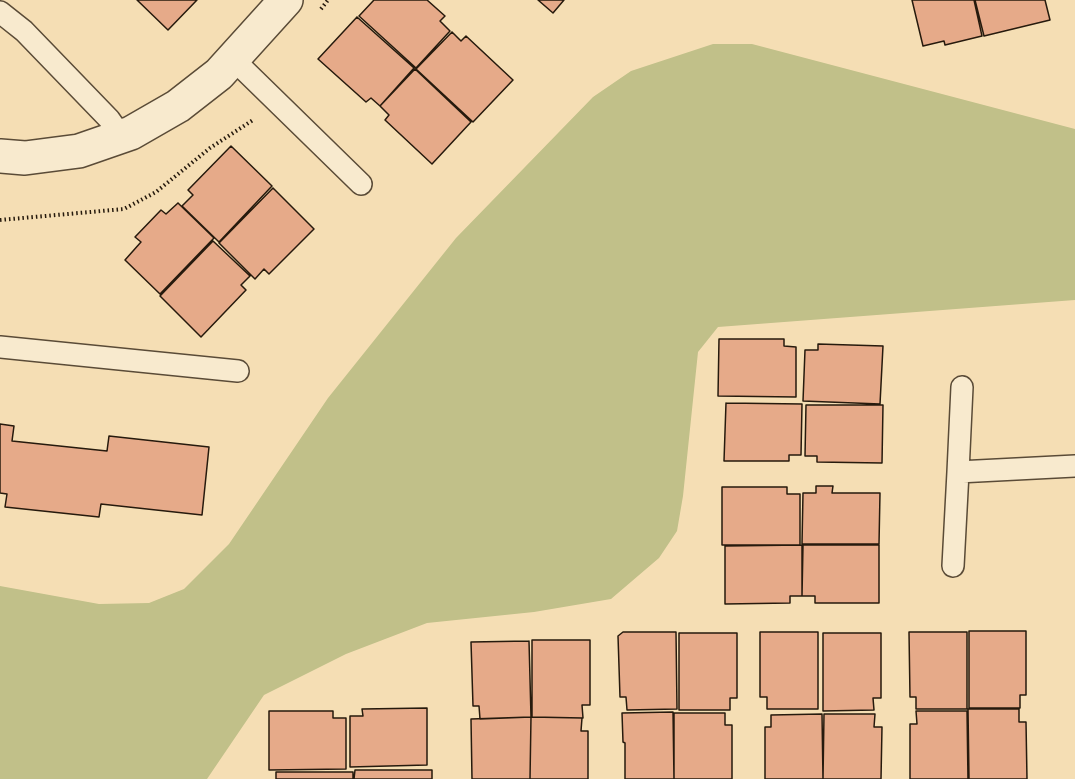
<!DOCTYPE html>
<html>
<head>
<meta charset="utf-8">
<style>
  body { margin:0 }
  canvas { display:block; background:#f5deb4 }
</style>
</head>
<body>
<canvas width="1075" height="779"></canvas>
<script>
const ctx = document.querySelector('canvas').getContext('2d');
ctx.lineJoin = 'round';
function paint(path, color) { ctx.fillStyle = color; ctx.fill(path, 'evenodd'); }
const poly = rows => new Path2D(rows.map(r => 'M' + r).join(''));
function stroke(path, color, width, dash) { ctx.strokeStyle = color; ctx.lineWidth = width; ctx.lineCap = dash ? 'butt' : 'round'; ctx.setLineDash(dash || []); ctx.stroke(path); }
const green = poly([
  [713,44,752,44,1075,129,1075,300,718,327,698,352,683,496,677,531,659,558,611,599,534,612,427,623,346,654,264,695,207,779,0,779,0,586,99,604,149,603,184,589,229,544,328,398,456,238,593,97,631,71]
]);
const building = poly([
  [137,0,197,0,168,30,137,0],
  [374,0,427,0,445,16,440,21,450,31,416,68,359,16,374,0],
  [538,0,564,0,553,13,538,0],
  [912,0,974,0,982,36,945,45,944,41,923,46,912,0],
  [975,0,1045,0,1050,20,984,36,975,0],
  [357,17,414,68,380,106,371,98,366,102,318,59,357,17],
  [452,32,461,41,466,36,513,80,473,122,416,69,452,32],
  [415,69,471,122,432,164,385,120,389,115,380,106,415,69],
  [231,146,272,186,219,242,182,206,193,195,188,190,231,146],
  [273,188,314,229,269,274,264,269,255,279,219,243,273,188],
  [178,203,214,238,160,294,125,260,141,242,135,237,161,210,166,214,178,203],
  [213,241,250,276,241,285,246,290,201,337,160,296,213,241],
  [719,339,784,339,784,346,796,347,796,397,718,396,719,339],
  [818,344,883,346,880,404,803,401,805,350,818,350,818,344],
  [726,403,802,404,801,455,789,455,789,461,724,461,726,403],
  [806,405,883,405,882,463,817,462,817,456,805,456,806,405],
  [0,424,14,426,12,441,107,451,109,436,209,447,202,515,101,504,99,517,5,507,7,494,0,493,0,424],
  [816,486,833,486,832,493,880,493,879,544,802,544,803,493,816,493,816,486],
  [722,487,787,487,787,494,800,494,800,545,722,545,722,487],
  [802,545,802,596,790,596,790,603,725,604,725,546,802,545],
  [803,545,879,545,879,603,815,603,815,596,802,596,803,545],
  [969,631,1026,631,1026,695,1020,695,1020,708,969,708,969,631],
  [623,632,676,632,677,709,627,710,626,697,620,697,618,636,623,632],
  [760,632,818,632,818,709,767,709,767,697,760,697,760,632],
  [909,632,967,632,967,709,916,709,916,697,910,697,909,632],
  [679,633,737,633,737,698,730,698,730,710,679,710,679,633],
  [823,633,881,633,881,698,873,698,874,710,823,711,823,633],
  [532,640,590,640,590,705,582,705,583,718,532,717,532,640],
  [529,641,531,717,480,719,479,706,473,706,471,642,529,641],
  [427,708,427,765,350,767,350,716,363,716,362,709,427,708],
  [968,709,1019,709,1019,722,1026,722,1027,779,969,779,968,709],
  [269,711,333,711,333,718,346,718,346,769,269,770,269,711],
  [916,711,967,711,968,779,910,779,910,724,917,724,916,711],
  [673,712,674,779,625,779,625,743,623,742,622,713,673,712],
  [674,713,725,713,725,725,732,725,732,779,674,779,674,713],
  [822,714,823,779,765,779,765,727,771,727,771,715,822,714],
  [824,714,875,714,874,727,882,727,881,779,823,779,824,714],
  [531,717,582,718,581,731,588,731,588,779,530,779,531,717],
  [531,717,530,779,472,779,471,719,531,717],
  [355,770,432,770,432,779,354,779,355,770],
  [276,772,353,772,353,779,276,779,276,772]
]);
const path = poly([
  [321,9,328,0],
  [0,220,124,209,156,192,210,148,253,120]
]);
const lane = poly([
  [0,12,24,31,109,119,121,136],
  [233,59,361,184],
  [0,347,238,371],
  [958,472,962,387],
  [953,566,958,472,1075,466]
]);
const street = poly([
  [0,156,25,158,79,151,131,133,178,106,219,74,286,0]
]);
paint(green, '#c1c089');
paint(building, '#e6aa89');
stroke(building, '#261a0d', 1.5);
stroke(lane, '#5a4b37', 24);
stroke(street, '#5a4b37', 36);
stroke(path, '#261a0d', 4, [1.5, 3]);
stroke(lane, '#f8eace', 21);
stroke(street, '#f8eace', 33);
</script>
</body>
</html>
